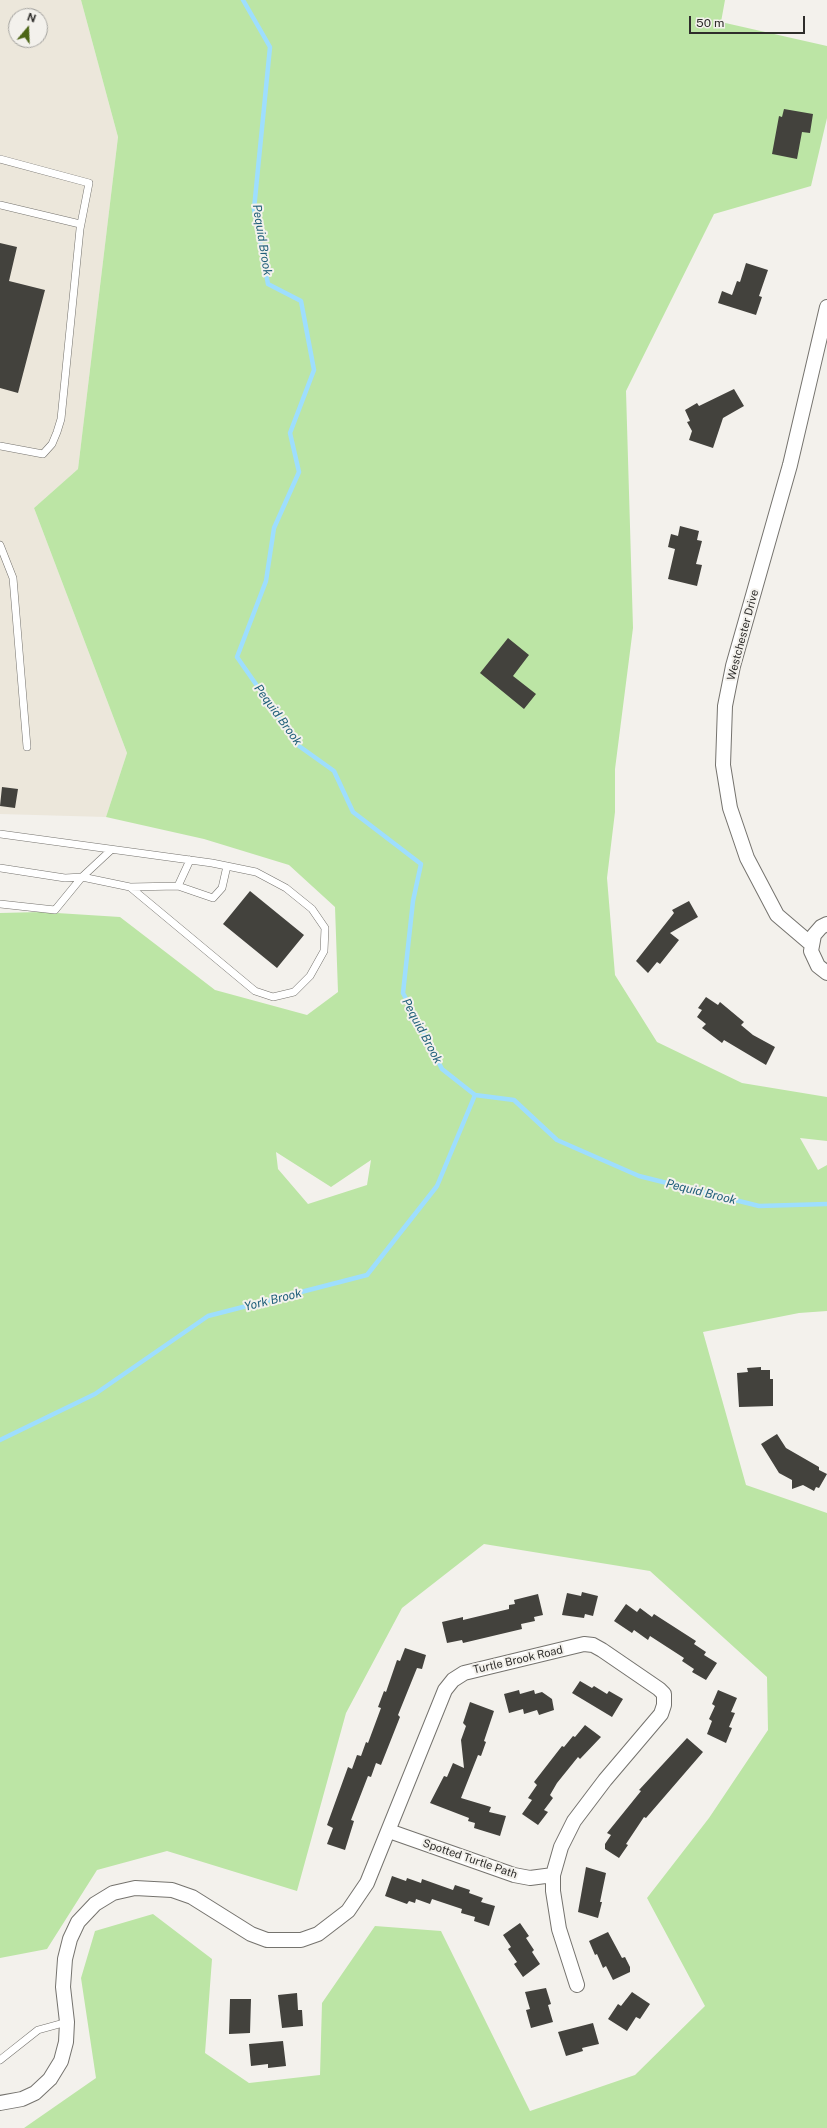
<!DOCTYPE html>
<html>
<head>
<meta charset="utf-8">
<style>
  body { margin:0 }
  #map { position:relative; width:827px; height:2128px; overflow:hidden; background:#f3f1ec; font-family:"Public Sans",sans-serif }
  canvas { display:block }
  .north { position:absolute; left:8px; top:8px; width:40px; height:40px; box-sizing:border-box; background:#f3f1ec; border:1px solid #a4a39f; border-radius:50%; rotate:19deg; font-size:11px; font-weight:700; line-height:16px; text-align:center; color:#2e2d2b }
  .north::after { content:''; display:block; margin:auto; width:14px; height:18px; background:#4c6515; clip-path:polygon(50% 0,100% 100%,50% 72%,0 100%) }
  .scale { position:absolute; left:689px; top:16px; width:116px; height:18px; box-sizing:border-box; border:2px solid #2e2d2b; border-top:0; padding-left:5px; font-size:12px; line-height:14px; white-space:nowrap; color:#2e2d2b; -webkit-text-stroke:3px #f3f1ec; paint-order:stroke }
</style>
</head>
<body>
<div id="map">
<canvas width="827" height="2128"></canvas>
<div class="north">N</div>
<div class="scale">50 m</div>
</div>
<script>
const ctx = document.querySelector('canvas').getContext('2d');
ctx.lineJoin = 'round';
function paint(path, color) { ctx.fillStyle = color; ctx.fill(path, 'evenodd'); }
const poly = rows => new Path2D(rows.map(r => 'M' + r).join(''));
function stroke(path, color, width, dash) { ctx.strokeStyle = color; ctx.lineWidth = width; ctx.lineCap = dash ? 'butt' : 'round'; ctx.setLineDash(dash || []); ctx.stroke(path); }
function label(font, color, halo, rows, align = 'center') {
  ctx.font = font + ' "Public Sans",sans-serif'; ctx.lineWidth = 4; ctx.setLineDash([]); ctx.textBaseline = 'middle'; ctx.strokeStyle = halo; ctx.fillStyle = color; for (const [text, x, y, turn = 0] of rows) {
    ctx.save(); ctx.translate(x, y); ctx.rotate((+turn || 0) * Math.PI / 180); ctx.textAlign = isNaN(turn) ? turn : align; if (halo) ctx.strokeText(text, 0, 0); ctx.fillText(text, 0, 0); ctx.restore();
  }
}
const built = poly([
  [0,0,81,0,118,137,78,469,34,508,127,753,106,817,0,814],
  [16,16,40,16,40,40,16,40]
]);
const green = poly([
  [81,0,725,0,721,22,827,46,827,118,811,186,714,214,626,391,633,628,615,769,615,812,607,878,615,975,657,1042,742,1083,827,1097,827,1141,800,1138,818,1170,827,1165,827,1311,799,1313,703,1332,746,1485,827,1513,827,2128,24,2128,96,2078,81,1978,95,1931,153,1914,212,1959,205,2053,249,2083,320,2075,322,2003,375,1926,441,1931,530,2111,635,2075,705,2006,647,1898,709,1818,768,1730,767,1677,650,1571,484,1544,402,1608,346,1713,297,1891,167,1851,97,1870,47,1949,0,1958,0,913,41,912,120,917,215,990,307,1015,338,992,335,907,289,865,204,839,106,817,127,753,34,508,78,469,118,137],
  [276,1152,331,1187,371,1160,367,1185,308,1204,278,1169]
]);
const stream = poly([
  [243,0,270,47,254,209,268,284,301,301,314,370,290,433,299,472,274,528,266,581,237,657,299,746,334,771,353,812,421,864,413,901,403,993,442,1069,475,1095,514,1100,557,1140,639,1176,759,1206,827,1204],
  [0,1440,95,1394,208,1316,367,1275,437,1186,475,1095]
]);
const building = poly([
  [784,109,813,114,810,133,802,132,797,159,772,154,779,116,782,117],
  [0,243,17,247,9,281,45,290,18,393,0,388],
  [746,263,768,270,759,296,762,297,756,315,718,303,722,291,732,295,737,281,740,282],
  [734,389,744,406,723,418,713,448,689,440,692,431,687,422,690,421,685,410,697,403,699,406],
  [680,526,699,531,697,540,702,541,696,564,702,565,697,586,668,579,675,549,668,547,671,534,678,536],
  [508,638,529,655,513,676,536,694,524,709,480,673],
  [2,787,18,789,15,808,0,806],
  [250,891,304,935,277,968,223,924],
  [689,901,698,917,670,933,679,940,660,964,657,962,648,973,636,961,674,913,672,910],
  [706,997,718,1005,720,1002,744,1022,741,1025,753,1035,775,1047,766,1065,724,1040,722,1043,702,1028,706,1024,697,1017,702,1010,698,1008],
  [761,1367,761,1370,770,1370,770,1379,773,1379,773,1406,739,1407,737,1373,748,1372,747,1368],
  [777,1434,786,1448,819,1467,819,1470,827,1474,819,1488,816,1487,814,1491,803,1485,792,1489,792,1480,779,1473,761,1444],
  [582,1592,598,1596,593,1616,585,1614,584,1618,562,1615,567,1593,581,1596],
  [538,1594,543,1615,534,1617,535,1621,521,1624,522,1629,463,1643,462,1640,447,1643,442,1622,463,1617,463,1620,509,1609,509,1605,515,1604,514,1600],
  [626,1604,637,1612,640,1608,652,1617,654,1614,696,1641,694,1644,706,1652,704,1655,717,1663,706,1680,692,1672,694,1669,682,1661,684,1658,650,1636,648,1640,634,1630,632,1633,614,1621],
  [405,1648,426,1655,422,1669,417,1668,398,1715,400,1717,381,1765,376,1763,371,1777,368,1776,351,1820,354,1821,345,1850,327,1844,333,1828,327,1825,348,1767,352,1769,357,1755,361,1756,366,1742,368,1743,381,1708,378,1707,384,1691,386,1692,397,1660,400,1661],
  [580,1681,592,1688,594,1686,607,1694,609,1691,623,1699,612,1717,572,1693],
  [519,1690,520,1694,534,1690,535,1694,542,1692,552,1699,554,1710,539,1715,537,1710,524,1714,523,1709,509,1713,504,1694],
  [718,1690,737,1698,731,1712,735,1713,729,1727,732,1728,726,1743,707,1734,712,1721,709,1719,715,1706,712,1704],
  [470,1702,494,1711,484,1741,486,1742,481,1756,478,1755,461,1798,491,1807,489,1812,506,1816,500,1836,474,1828,475,1823,468,1821,469,1818,430,1803,444,1776,447,1777,453,1763,464,1768,461,1740,466,1726,463,1723],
  [585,1725,601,1737,580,1759,578,1757,557,1783,550,1795,553,1798,544,1810,548,1812,538,1825,522,1814,532,1800,528,1798,537,1785,534,1782,562,1746,564,1747,573,1736,575,1737],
  [687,1738,703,1752,646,1818,644,1817,626,1844,628,1845,619,1858,605,1849,605,1844,611,1835,607,1833,641,1791,639,1790],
  [586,1867,606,1873,600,1902,602,1902,598,1918,578,1912],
  [392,1876,406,1881,407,1878,421,1883,422,1879,453,1890,455,1885,470,1890,469,1893,483,1898,481,1902,495,1906,489,1926,474,1921,475,1917,461,1913,462,1909,432,1899,430,1904,416,1899,415,1903,409,1901,407,1904,385,1896],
  [520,1923,529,1936,526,1938,534,1950,532,1952,540,1964,523,1977,514,1964,517,1962,508,1949,511,1947,503,1935],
  [608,1932,622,1958,625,1957,630,1967,630,1972,613,1980,606,1966,603,1968,597,1954,595,1955,589,1941],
  [546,1988,551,2004,548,2005,553,2022,531,2028,526,2010,530,2009,525,1992],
  [632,1992,650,2004,640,2019,636,2017,627,2031,608,2019,618,2004,621,2006],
  [297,1993,298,2010,302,2010,303,2026,282,2028,278,1995],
  [230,1999,251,1999,250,2033,229,2034],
  [593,2023,599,2044,582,2048,583,2051,566,2056,558,2032],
  [283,2041,286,2066,268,2068,268,2064,251,2066,249,2044]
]);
const lane = poly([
  [0,159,89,183,80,229,61,419,57,432,52,444,43,454,0,446],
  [0,205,80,224],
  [0,545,13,578,27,747],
  [0,834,212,863,256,872,286,888,312,909,325,928,324,951,310,976,294,992,273,997,255,991,130,887,82,877,111,850],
  [0,868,65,878,82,877],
  [178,886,190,860],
  [130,887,178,886,213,898,222,888,227,866],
  [0,904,55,910,82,877],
  [0,2060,38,2030,67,2022]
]);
const street = poly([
  [827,924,821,927,814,935,811,951,818,966,827,973],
  [811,944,777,915,747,858,730,808,723,765,725,706,733,666,790,465,827,307],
  [389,1831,514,1875,530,1878,553,1875],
  [0,2103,22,2099,35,2093,50,2079,61,2061,66,2042,67,2022,63,1987,65,1959,70,1939,78,1922,95,1904,113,1893,135,1888,172,1890,192,1897,251,1934,267,1940,301,1940,318,1934,348,1911,367,1883,445,1690,453,1680,464,1673,584,1644,593,1645,602,1650,659,1689,664,1694,664,1705,661,1714,605,1780,574,1821,561,1847,553,1875,553,1891,559,1929,577,1985]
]);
const streetNames = [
  ["Westchester Drive",743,635,-75],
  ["Turtle Brook Road",518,1660,-13],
  ["Spotted Turtle Path",470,1859,19]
];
const waterNames = [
  ["Pequid Brook",262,240,81],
  ["Pequid Brook",278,715,54],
  ["Pequid Brook",422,1031,62],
  ["Pequid Brook",701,1192,14],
  ["York Brook",273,1300,-14]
];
paint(built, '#ece7db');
paint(green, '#bce5a5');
stroke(stream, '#9edefe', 4.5);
paint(building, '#43423d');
stroke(lane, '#75736e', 8);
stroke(street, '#75736e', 16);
stroke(lane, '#fff', 7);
stroke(street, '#fff', 14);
label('11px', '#2e2d2b', '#f3f1ec', streetNames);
label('italic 12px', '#205f7a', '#f3f1ec', waterNames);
</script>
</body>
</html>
